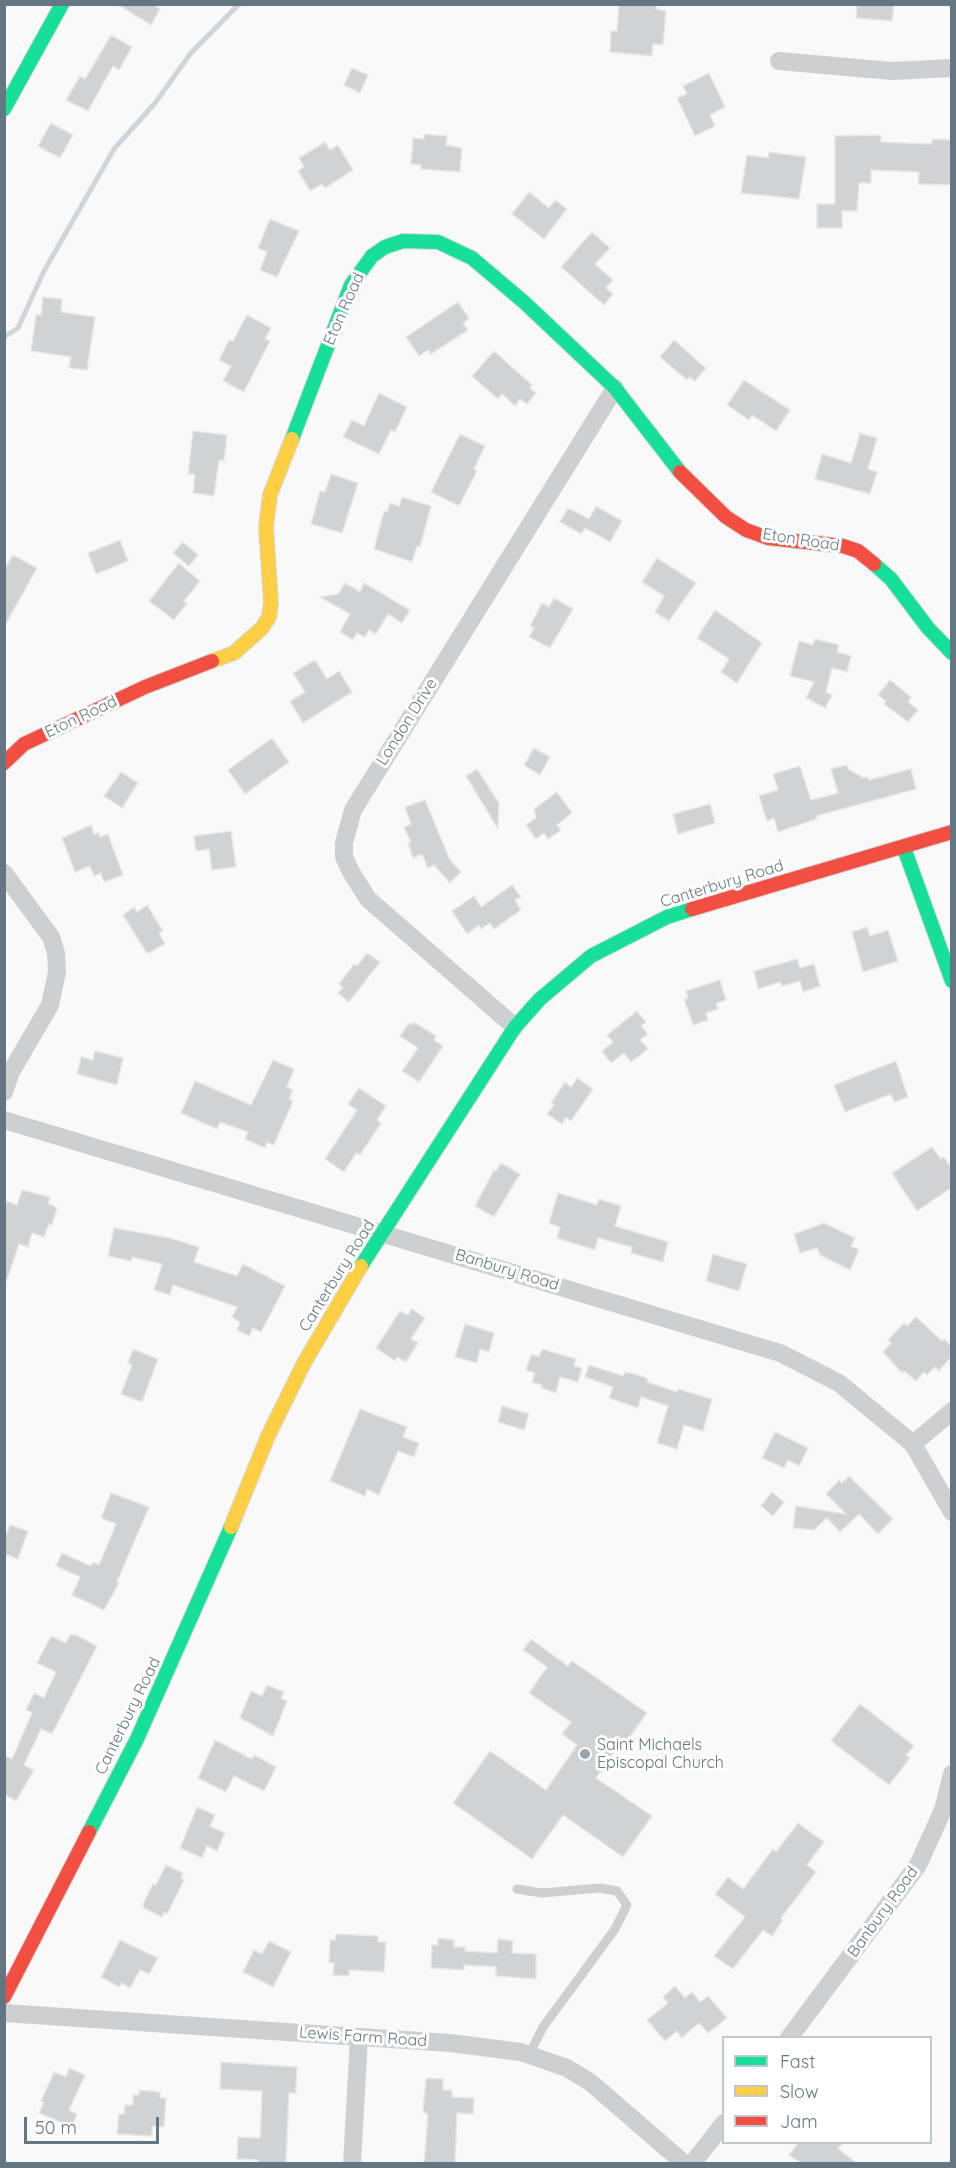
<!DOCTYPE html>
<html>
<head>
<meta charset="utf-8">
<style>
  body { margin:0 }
  #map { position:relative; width:956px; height:2168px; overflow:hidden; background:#f9f9f9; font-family:Quicksand,sans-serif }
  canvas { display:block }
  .frame { position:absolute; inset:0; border:6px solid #657683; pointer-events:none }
  .legend { position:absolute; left:722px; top:2036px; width:210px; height:108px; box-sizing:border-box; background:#fff; border:2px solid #c1c8cd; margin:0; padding:8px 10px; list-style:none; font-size:18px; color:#657683 }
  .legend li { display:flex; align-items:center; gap:12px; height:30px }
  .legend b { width:30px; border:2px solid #c1c8cd }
  .scale { position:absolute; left:24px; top:2117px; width:135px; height:27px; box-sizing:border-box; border:3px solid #657683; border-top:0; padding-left:8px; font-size:18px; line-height:21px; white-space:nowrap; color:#657683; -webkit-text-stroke:4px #fff; paint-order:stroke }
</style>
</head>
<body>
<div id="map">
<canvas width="956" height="2168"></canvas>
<div class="frame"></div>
<ul class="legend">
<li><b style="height:8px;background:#16e098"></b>Fast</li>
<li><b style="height:8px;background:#ffcf43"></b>Slow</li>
<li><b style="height:8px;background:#f24e42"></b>Jam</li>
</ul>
<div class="scale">50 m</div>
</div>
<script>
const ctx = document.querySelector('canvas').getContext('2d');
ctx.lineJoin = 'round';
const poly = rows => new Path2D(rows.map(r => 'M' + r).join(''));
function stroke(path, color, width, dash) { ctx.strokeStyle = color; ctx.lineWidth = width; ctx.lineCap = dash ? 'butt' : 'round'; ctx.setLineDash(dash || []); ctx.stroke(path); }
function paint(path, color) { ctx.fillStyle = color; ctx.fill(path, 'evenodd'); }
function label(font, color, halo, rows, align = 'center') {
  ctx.font = font + ' Quicksand,sans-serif'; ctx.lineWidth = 6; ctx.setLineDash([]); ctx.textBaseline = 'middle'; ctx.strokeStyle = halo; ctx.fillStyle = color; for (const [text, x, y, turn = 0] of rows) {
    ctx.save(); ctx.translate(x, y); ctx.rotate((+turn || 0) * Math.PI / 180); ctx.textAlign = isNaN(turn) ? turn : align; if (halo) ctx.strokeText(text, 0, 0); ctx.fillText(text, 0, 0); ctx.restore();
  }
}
const stream = poly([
  [4,337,18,328,44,271,114,149,155,103,191,53,239,4]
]);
const building = poly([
  [117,4,153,4,160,9,151,25,117,4],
  [619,4,657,4,656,9,666,11,663,45,653,44,652,56,610,52,611,31,617,31,619,4],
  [857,4,894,4,892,21,856,18,857,4],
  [111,35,132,47,119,70,113,66,88,111,66,100,80,76,85,79,111,35],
  [352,68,368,75,360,93,344,85,352,68],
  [709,73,725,107,710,115,715,126,695,136,677,98,687,94,683,86,709,73],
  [51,123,73,135,60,158,38,146,51,123],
  [424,134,447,136,446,145,462,148,460,172,421,169,421,165,411,164,413,138,424,139,424,134],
  [881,135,881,142,932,144,932,139,951,140,951,185,918,184,919,172,871,170,871,183,859,183,857,211,842,211,842,228,817,228,817,204,835,204,835,136,881,135],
  [325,142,330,150,338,145,353,170,325,188,322,184,310,191,298,171,304,167,299,158,325,142],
  [769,152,806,157,799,199,741,193,747,155,768,158,769,152],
  [529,192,549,208,555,200,567,209,544,239,512,214,529,192],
  [270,219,299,231,277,277,260,270,267,252,258,248,270,219],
  [592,232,610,248,595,264,613,280,606,288,613,294,604,305,561,267,592,232],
  [43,297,62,299,61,312,95,317,87,370,69,368,71,357,31,351,36,315,41,315,43,297],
  [458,302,469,318,463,323,468,330,431,354,428,350,419,356,406,337,458,302],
  [247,315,271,328,265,339,270,341,244,392,223,381,231,366,219,360,229,340,233,341,247,315],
  [674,340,706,368,695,381,690,377,687,380,660,357,674,340],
  [494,351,532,385,530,388,536,393,527,404,520,399,515,406,502,394,498,399,472,376,494,351],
  [744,380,790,410,776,431,752,415,749,420,727,405,744,380],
  [379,393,407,407,395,432,391,430,379,454,343,437,352,420,364,426,379,393],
  [193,431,227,435,224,461,219,460,214,496,193,493,195,474,188,474,193,431],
  [860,433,877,438,868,469,877,472,870,494,815,479,822,454,851,463,860,433],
  [460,434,485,446,474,469,477,471,459,506,431,492,460,434],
  [331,474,358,483,342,533,311,524,320,491,325,492,331,474],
  [402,497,431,506,420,547,417,546,412,562,374,549,384,511,387,512,390,503,399,506,402,497],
  [596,506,622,521,610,542,585,528,581,534,560,522,568,508,589,519,596,506],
  [120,540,128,561,96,574,88,553,120,540],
  [183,542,198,555,189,566,173,553,183,542],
  [13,555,37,568,4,627,4,570,13,555],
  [657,558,696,583,669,621,655,612,664,596,642,582,657,558],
  [179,563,200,581,184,601,187,603,174,620,149,601,179,563],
  [345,583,360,592,364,583,410,610,402,623,388,614,376,634,369,630,365,637,357,633,353,640,340,632,350,614,320,597,338,594,345,583],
  [554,598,573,609,550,648,529,637,534,628,530,626,542,603,549,607,554,598],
  [715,610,762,643,737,683,721,672,729,659,697,638,715,610],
  [815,639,839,645,837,652,851,656,847,672,832,668,826,692,832,695,825,708,806,698,814,682,790,676,799,641,813,645,815,639],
  [315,660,327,679,339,671,352,692,303,723,290,701,305,692,293,673,315,660],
  [890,680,911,697,908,702,918,710,908,722,884,704,886,701,878,695,890,680],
  [272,738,289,762,245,794,228,770,272,738],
  [534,748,550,757,540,775,524,765,534,748],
  [847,765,848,769,864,778,868,777,869,780,911,769,916,789,816,816,817,819,778,832,774,818,767,821,759,796,778,790,773,774,800,766,811,800,838,793,831,769,847,765],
  [477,769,499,803,498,829,466,776,477,769],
  [121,772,138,783,122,808,104,796,121,772],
  [557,792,572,813,557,825,561,830,548,839,544,833,536,839,526,825,536,818,534,809,557,792],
  [425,800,450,860,461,872,450,883,434,865,428,868,422,854,413,858,408,843,411,843,404,827,411,824,405,807,425,800],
  [710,804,715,823,678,834,673,814,710,804],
  [91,825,94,834,99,833,100,837,108,834,123,875,104,882,101,873,94,876,90,866,75,872,62,838,91,825],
  [231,831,236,867,212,870,209,849,196,851,194,836,231,831],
  [512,885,521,897,515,900,521,910,494,929,490,923,481,929,479,925,467,934,452,911,474,896,481,907,512,885],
  [147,905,163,931,159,933,165,944,149,953,146,952,123,915,134,907,137,912,147,905],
  [867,927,870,936,888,930,898,961,863,972,852,932,867,927],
  [367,953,380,962,349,1002,338,993,343,987,339,984,354,964,357,966,367,953],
  [797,959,800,968,814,964,820,986,803,992,800,981,782,986,780,982,758,989,754,971,797,959],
  [720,980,726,1000,716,1004,718,1009,706,1013,708,1020,693,1025,684,999,688,998,686,991,720,980],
  [637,1011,646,1022,641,1026,648,1034,640,1040,648,1049,631,1062,624,1053,611,1063,602,1051,613,1042,607,1035,637,1011],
  [414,1022,436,1036,434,1040,443,1046,419,1082,402,1071,418,1048,400,1036,409,1023,412,1025,414,1022],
  [95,1051,123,1058,117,1085,77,1074,81,1057,93,1060,95,1051],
  [273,1060,294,1069,287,1087,293,1090,289,1099,293,1101,274,1145,267,1142,265,1148,245,1139,248,1132,220,1122,217,1129,181,1113,195,1081,251,1105,273,1060],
  [896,1061,908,1097,894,1102,891,1094,845,1112,834,1085,896,1061],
  [577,1078,593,1089,571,1121,566,1117,562,1124,547,1114,554,1105,551,1103,565,1082,571,1087,577,1078],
  [359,1088,386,1106,377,1120,381,1123,360,1155,356,1153,344,1172,325,1159,357,1110,348,1104,359,1088],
  [932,1147,941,1159,944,1157,951,1168,951,1188,917,1211,892,1173,932,1147],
  [501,1163,520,1174,494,1217,475,1206,494,1170,496,1171,501,1163],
  [22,1190,50,1197,48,1203,57,1208,52,1225,49,1224,44,1237,32,1233,28,1247,19,1244,7,1280,4,1280,4,1210,7,1201,17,1205,22,1190],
  [558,1193,597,1205,599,1199,621,1206,615,1226,668,1242,663,1262,631,1253,632,1247,598,1238,595,1250,557,1238,560,1227,549,1223,558,1193],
  [824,1223,855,1238,851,1246,859,1250,850,1270,820,1255,817,1248,800,1253,794,1234,824,1223],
  [114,1228,170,1238,199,1247,194,1262,237,1276,243,1264,285,1286,261,1332,253,1328,249,1336,237,1330,240,1322,232,1317,237,1307,173,1285,170,1295,154,1290,162,1264,132,1257,131,1261,108,1256,114,1228],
  [713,1254,747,1264,739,1291,706,1281,713,1254],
  [412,1309,425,1318,411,1339,418,1343,406,1362,397,1357,395,1361,376,1348,400,1311,408,1315,412,1309],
  [916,1317,942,1341,944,1339,951,1346,951,1357,939,1371,935,1367,927,1375,924,1372,916,1381,904,1371,902,1373,883,1352,891,1343,888,1340,904,1323,907,1326,916,1317],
  [465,1324,494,1333,489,1352,480,1349,477,1363,455,1357,465,1324],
  [133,1349,158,1359,142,1402,121,1394,132,1365,128,1363,133,1349],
  [542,1349,576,1359,574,1366,582,1368,578,1382,560,1377,556,1393,541,1388,542,1385,532,1382,535,1373,526,1370,531,1354,539,1357,542,1349],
  [589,1365,623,1376,625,1372,635,1374,648,1379,647,1382,677,1392,678,1389,712,1399,703,1431,684,1425,677,1449,657,1443,668,1406,641,1397,638,1408,609,1398,613,1387,585,1377,589,1365],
  [502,1406,529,1414,524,1430,498,1422,502,1406],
  [360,1409,407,1427,403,1437,419,1443,414,1457,398,1451,379,1495,367,1489,365,1496,330,1481,360,1409],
  [775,1432,808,1448,799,1466,788,1460,784,1468,762,1458,775,1432],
  [849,1476,893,1519,878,1534,859,1514,840,1532,827,1518,814,1530,793,1528,796,1506,846,1514,826,1494,839,1480,842,1483,849,1476],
  [772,1492,784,1502,773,1516,761,1506,772,1492],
  [111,1493,149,1507,117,1582,119,1583,104,1610,72,1595,80,1577,56,1566,62,1553,91,1566,93,1562,99,1565,116,1524,101,1518,111,1493],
  [10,1525,28,1531,18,1559,4,1554,4,1541,10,1525],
  [70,1635,76,1635,97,1646,52,1734,41,1729,24,1765,34,1770,16,1801,4,1794,4,1755,12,1759,32,1713,26,1710,34,1693,44,1698,56,1672,37,1663,51,1636,66,1643,70,1635],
  [531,1639,568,1666,572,1661,647,1713,621,1749,618,1747,596,1778,652,1816,623,1857,563,1815,532,1859,453,1803,490,1751,546,1790,577,1745,562,1734,571,1722,529,1693,547,1667,523,1650,531,1639],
  [267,1685,284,1692,281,1698,287,1701,273,1736,240,1718,251,1691,262,1696,267,1685],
  [860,1704,914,1746,906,1755,910,1758,889,1785,831,1741,860,1704],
  [215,1740,252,1759,254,1755,276,1767,264,1791,234,1776,226,1792,198,1778,215,1740],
  [197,1807,215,1815,210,1826,225,1833,217,1851,207,1846,202,1858,180,1848,197,1807],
  [798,1823,824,1842,807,1865,816,1872,781,1918,783,1920,772,1936,763,1930,733,1969,714,1956,745,1917,715,1894,728,1877,743,1889,773,1849,776,1852,798,1823],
  [166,1865,183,1873,181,1878,184,1880,167,1914,164,1912,162,1917,144,1908,143,1904,153,1884,156,1885,166,1865],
  [336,1934,378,1936,378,1942,386,1942,384,1972,349,1970,349,1976,333,1975,334,1963,329,1963,330,1940,335,1940,336,1934],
  [438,1938,454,1940,454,1947,465,1947,465,1951,497,1953,498,1939,513,1941,512,1953,536,1954,536,1979,496,1976,496,1967,464,1965,464,1970,431,1968,432,1945,438,1945,438,1938],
  [120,1940,158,1958,149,1974,140,1970,130,1988,122,1983,119,1987,101,1977,120,1940],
  [269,1941,291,1952,273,1987,243,1972,254,1950,262,1954,269,1941],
  [675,1986,685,1998,692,1992,700,2002,708,1996,727,2018,708,2033,699,2023,682,2038,677,2031,665,2041,647,2020,668,2003,663,1997,675,1986],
  [221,2062,297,2067,296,2093,289,2093,286,2163,258,2163,258,2160,237,2159,238,2137,260,2138,262,2091,220,2089,221,2062],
  [69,2068,85,2075,69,2110,77,2114,72,2127,39,2113,44,2102,41,2101,54,2072,66,2077,69,2068],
  [426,2078,443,2079,443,2090,452,2090,452,2097,474,2098,473,2114,457,2113,455,2163,424,2163,428,2115,423,2111,426,2078],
  [139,2090,160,2092,160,2098,166,2098,164,2127,152,2126,152,2136,117,2134,119,2114,124,2114,125,2105,133,2105,133,2095,139,2095,139,2090],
  [799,2142,844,2142,838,2149,857,2163,801,2163,789,2155,799,2142]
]);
const lane = poly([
  [517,1889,542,1893,599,1888,617,1891,627,1905,615,1929,543,2027,529,2055]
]);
const street = poly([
  [779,61,892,71,952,68],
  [4,873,51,937,56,953,57,972,50,1005,11,1072,4,1092],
  [515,1027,368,899,351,872,344,857,344,843,353,810,615,388],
  [4,1120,780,1353,839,1383,913,1444,952,1512],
  [913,1444,952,1411],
  [4,2013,450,2043,521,2052,567,2068,590,2082,685,2164],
  [789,2038,918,1865,943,1810,952,1774],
  [352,2164,359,2037],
  [692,2164,724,2123]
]);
const fast = poly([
  [4,109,62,4],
  [292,439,351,285,372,256,385,247,403,241,438,242,472,258,525,303,615,388,680,472],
  [874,564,891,579,928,628,952,653],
  [904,848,952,981],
  [361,1266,515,1027,540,999,591,956,667,917,692,909],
  [89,1832,137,1739,231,1527]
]);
const slow = poly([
  [212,661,234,653,262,628,269,617,271,603,266,527,270,495,292,439],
  [231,1527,268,1436,304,1363,361,1266]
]);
const jam = poly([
  [680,472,726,517,746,530,768,538,843,546,858,551,874,564],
  [4,763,24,744,145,687,212,661],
  [692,909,952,832],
  [4,1997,89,1832]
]);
const markers = [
  [585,1754,6,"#99a4ac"]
];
const streetNames = [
  ["Eton Road",344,309,-66],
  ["Eton Road",801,540,9],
  ["Eton Road",81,717,-25],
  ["London Drive",407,722,-58],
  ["Canterbury Road",722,884,-17],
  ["Banbury Road",507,1270,17],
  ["Canterbury Road",337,1276,-58],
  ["Canterbury Road",128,1716,-64],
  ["Banbury Road",883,1912,-54],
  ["Lewis Farm Road",363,2037,4]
];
const poiNames = [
  ["Saint Michaels",597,1745],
  ["Episcopal Church",597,1763]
];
stroke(stream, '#ced6d9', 5);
paint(building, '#d0d2d3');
stroke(building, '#e8e8e8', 1.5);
stroke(fast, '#d5d6d7', 16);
stroke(slow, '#d5d6d7', 16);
stroke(jam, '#d5d6d7', 16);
stroke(lane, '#cecfd0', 9);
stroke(street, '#cecfd0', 18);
stroke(fast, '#16e098', 14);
stroke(slow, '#ffcf43', 14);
stroke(jam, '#f24e42', 14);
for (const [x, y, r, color] of markers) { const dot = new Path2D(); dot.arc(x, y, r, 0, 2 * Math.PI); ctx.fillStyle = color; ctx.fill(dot); stroke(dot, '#fff', 2); }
label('16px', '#657683', '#fff', streetNames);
label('16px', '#657683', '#fff', poiNames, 'left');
</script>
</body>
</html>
